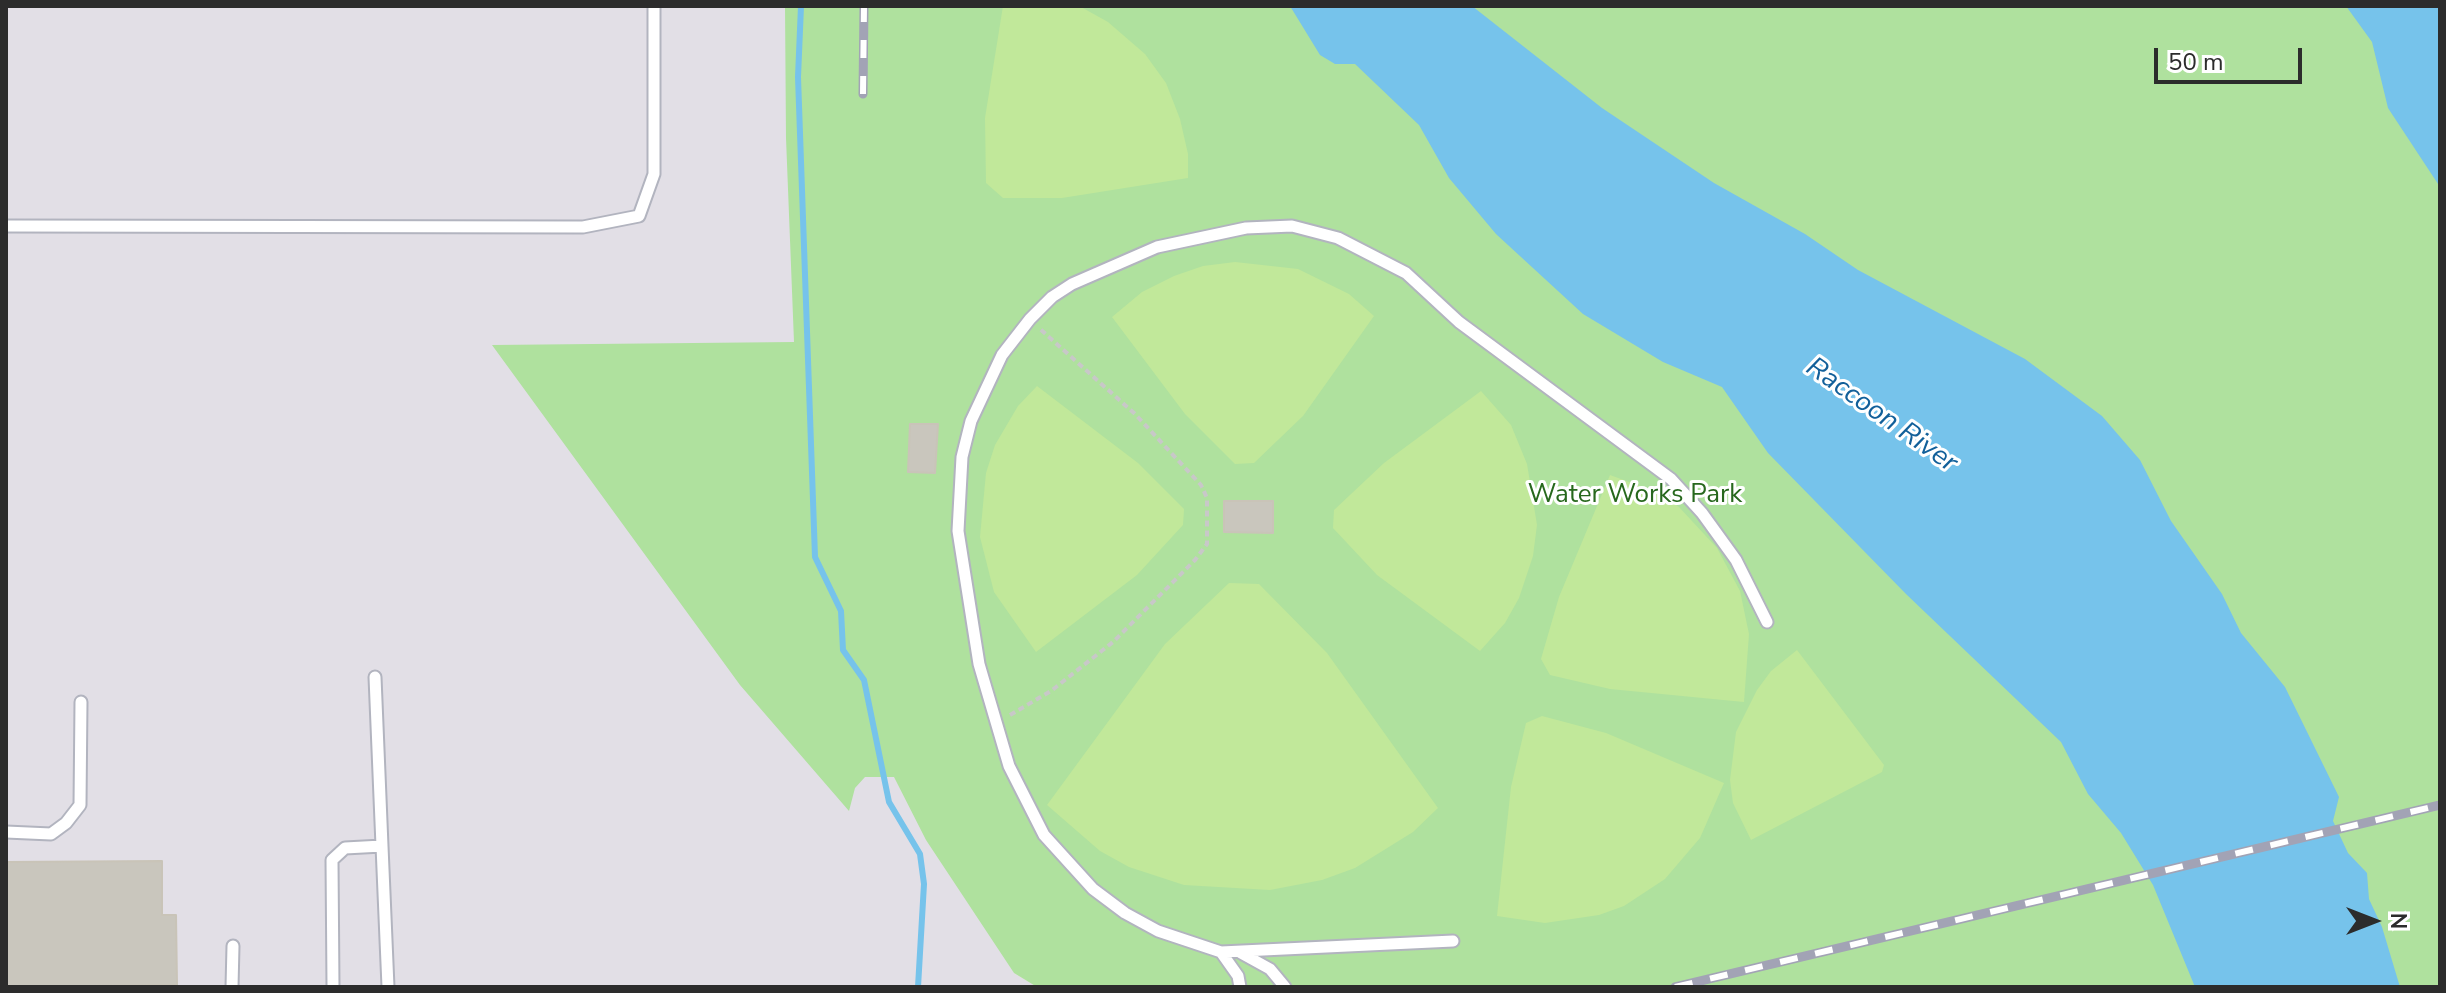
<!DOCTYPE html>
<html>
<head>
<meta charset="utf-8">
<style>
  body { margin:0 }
  #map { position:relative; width:2446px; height:993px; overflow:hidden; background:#ede8df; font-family:"Nunito Sans",sans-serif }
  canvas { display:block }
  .frame { position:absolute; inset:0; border:8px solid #2c2c2c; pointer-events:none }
  .north { position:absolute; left:2334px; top:881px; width:80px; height:80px; -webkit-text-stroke:6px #fff; paint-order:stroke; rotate:90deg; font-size:22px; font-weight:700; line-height:32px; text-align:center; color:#2c2c2c }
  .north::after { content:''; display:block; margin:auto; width:28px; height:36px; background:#2c2c2c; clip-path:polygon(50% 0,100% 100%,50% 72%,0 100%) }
  .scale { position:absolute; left:2154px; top:48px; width:148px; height:36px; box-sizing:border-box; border:4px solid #2c2c2c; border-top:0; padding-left:10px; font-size:24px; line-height:28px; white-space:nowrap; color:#2c2c2c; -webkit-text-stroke:6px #fff; paint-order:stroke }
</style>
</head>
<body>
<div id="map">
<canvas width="2446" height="993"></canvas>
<div class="frame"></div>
<div class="north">N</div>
<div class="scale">50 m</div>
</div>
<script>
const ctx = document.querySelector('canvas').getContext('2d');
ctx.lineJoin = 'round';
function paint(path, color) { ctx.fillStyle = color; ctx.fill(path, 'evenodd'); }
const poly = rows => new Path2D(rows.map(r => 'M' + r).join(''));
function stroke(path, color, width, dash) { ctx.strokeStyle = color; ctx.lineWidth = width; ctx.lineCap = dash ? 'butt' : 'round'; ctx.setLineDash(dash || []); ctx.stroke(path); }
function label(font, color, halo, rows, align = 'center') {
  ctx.font = font + ' "Nunito Sans",sans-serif'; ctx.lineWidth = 6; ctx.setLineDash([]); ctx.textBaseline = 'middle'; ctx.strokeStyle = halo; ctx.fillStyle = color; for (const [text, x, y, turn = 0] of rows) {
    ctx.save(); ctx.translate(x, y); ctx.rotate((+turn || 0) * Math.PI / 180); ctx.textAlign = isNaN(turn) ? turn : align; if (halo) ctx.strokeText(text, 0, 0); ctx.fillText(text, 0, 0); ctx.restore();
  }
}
const industrial = poly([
  [6,6,836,6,1014,973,1037,987,6,987]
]);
const green = poly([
  [785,6,2440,6,2440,987,1037,987,1014,973,926,840,894,777,865,777,855,788,849,811,740,685,492,345,794,342,786,138]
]);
const pitch = poly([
  [1003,6,1081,7,1108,22,1145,54,1166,83,1180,119,1188,154,1188,178,1062,198,1003,198,986,183,985,118],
  [1235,262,1298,269,1349,294,1374,316,1303,416,1254,463,1235,464,1185,414,1112,317,1142,292,1174,276,1203,266],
  [1037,386,1138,463,1184,509,1183,525,1137,575,1036,652,994,592,980,537,986,473,995,445,1018,406],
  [1481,391,1511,425,1527,464,1537,525,1533,556,1519,598,1505,623,1480,651,1377,575,1333,528,1334,510,1384,463],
  [1610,475,1659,493,1679,507,1717,548,1740,591,1749,634,1744,702,1610,689,1550,675,1541,659,1559,597],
  [1229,583,1259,584,1327,653,1438,808,1413,832,1355,868,1322,880,1270,890,1184,885,1129,867,1100,851,1047,805,1165,644],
  [1797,650,1884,765,1882,772,1751,840,1733,803,1730,780,1736,732,1757,690,1771,671],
  [1542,716,1606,733,1724,783,1700,838,1665,879,1624,906,1599,915,1545,923,1497,916,1511,787,1526,723]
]);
const water = poly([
  [1290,6,1472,6,1602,108,1714,183,1805,234,1858,270,2025,359,2102,416,2140,460,2171,521,2222,594,2241,633,2285,687,2339,797,2333,821,2348,853,2367,873,2369,899,2382,927,2400,987,2195,987,2153,885,2121,833,2088,794,2061,742,1906,594,1768,453,1722,387,1663,362,1583,314,1496,234,1449,178,1419,125,1355,64,1335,64,1320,55],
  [2346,6,2440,6,2440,187,2388,108,2372,42]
]);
const stream = poly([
  [801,6,798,77,815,557,841,611,843,650,864,680,889,802,920,854,924,884,918,987]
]);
const building = poly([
  [910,424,938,424,935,473,908,472,910,424],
  [1224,501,1273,501,1273,533,1224,532,1224,501],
  [162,861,162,915,176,915,177,985,6,987,6,862,162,861]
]);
const path = poly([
  [1010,715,1051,691,1113,642,1195,560,1207,544,1207,498,1201,485,1135,414,1040,329]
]);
const service = poly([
  [6,226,583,227,639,216,654,174,654,6],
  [375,677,382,846],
  [6,832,51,834,66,823,80,805,81,702],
  [1453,941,1221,952,1158,931,1125,913,1093,889,1044,835,1009,766,979,664,958,531,962,457,971,421,1002,355,1030,319,1052,297,1072,284,1157,247,1246,228,1292,226,1338,238,1406,273,1459,322,1671,479,1702,513,1736,560,1767,622],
  [1221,952,1238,976,1240,987],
  [1241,953,1270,969,1285,987],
  [232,987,233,946],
  [333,987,332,860,345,848,382,846,388,987]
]);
const rail = poly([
  [863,94,864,6],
  [1675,987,2440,805]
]);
const parkNames = [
  ["Water Works Park",1635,496]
];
const waterNames = [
  ["Raccoon River",1881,416,35]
];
paint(industrial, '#e2dfe6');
paint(green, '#afe19e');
paint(pitch, '#c1e89a');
paint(water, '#76c3eb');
stroke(stream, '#76c3eb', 6);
paint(building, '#c9c6bd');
stroke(building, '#c9c4b8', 2);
stroke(service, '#b2b4bf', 15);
stroke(path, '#c8c8c8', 4, [6, 4]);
stroke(service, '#fff', 11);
stroke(rail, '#a2a3b5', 9);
stroke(rail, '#fff', 6, [18]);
label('26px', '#27681d', '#fff', parkNames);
label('italic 28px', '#12609a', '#fff', waterNames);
</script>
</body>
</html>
